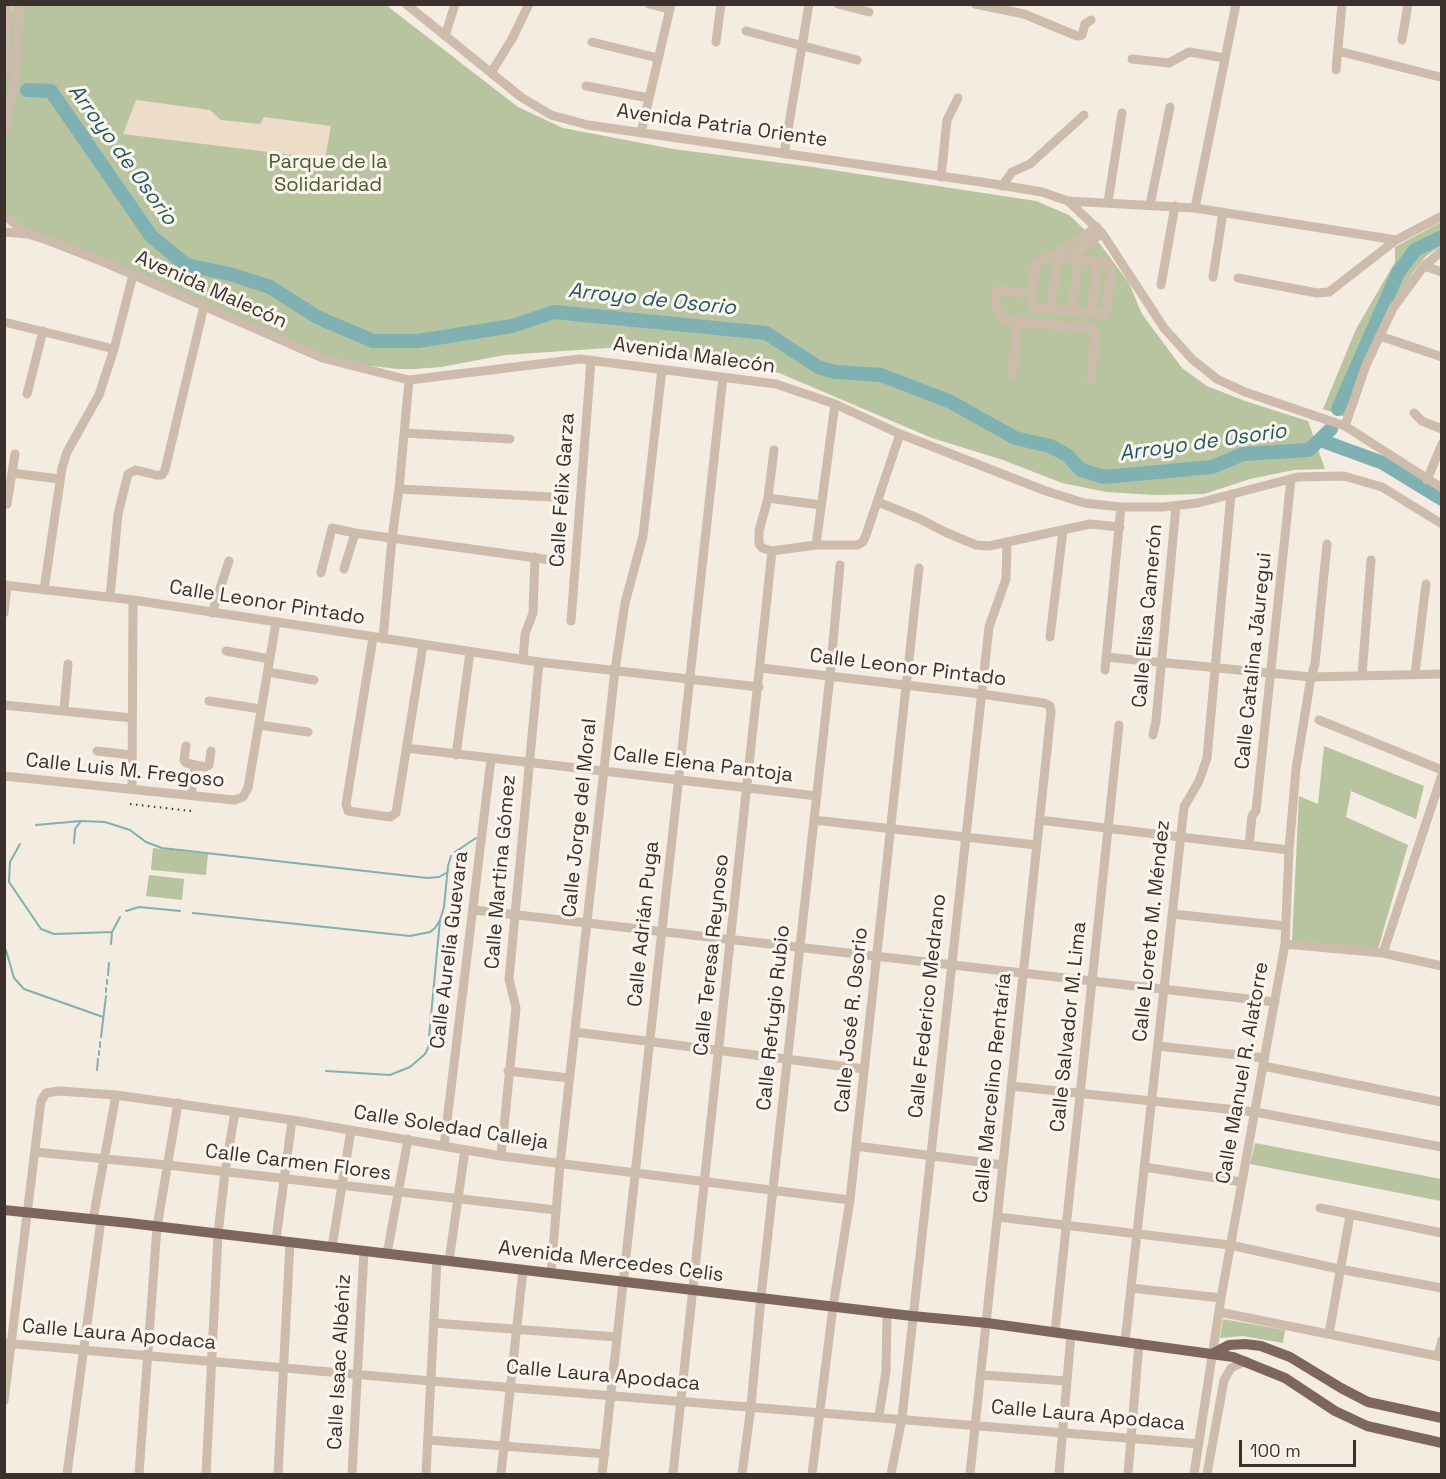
<!DOCTYPE html>
<html>
<head>
<meta charset="utf-8">
<style>
  body { margin:0 }
  #map { position:relative; width:1446px; height:1479px; overflow:hidden; background:#f4ebe1; font-family:"Space Grotesk",sans-serif }
  canvas { display:block }
  .frame { position:absolute; inset:0; border:6px solid #3b302b; pointer-events:none }
  .scale { position:absolute; left:1239px; top:1440px; width:117px; height:27px; box-sizing:border-box; border:3px solid #3b302b; border-top:0; padding-left:8px; font-size:18px; line-height:21px; white-space:nowrap; color:#3b302b; -webkit-text-stroke:4px #fbf5ee; paint-order:stroke }
</style>
</head>
<body>
<div id="map">
<canvas width="1446" height="1479"></canvas>
<div class="frame"></div>
<div class="scale">100 m</div>
</div>
<script>
const ctx = document.querySelector('canvas').getContext('2d');
ctx.lineJoin = 'round';
function paint(path, color) { ctx.fillStyle = color; ctx.fill(path, 'evenodd'); }
const poly = rows => new Path2D(rows.map(r => 'M' + r).join(''));
function stroke(path, color, width, dash) { ctx.strokeStyle = color; ctx.lineWidth = width; ctx.lineCap = dash ? 'butt' : 'round'; ctx.setLineDash(dash || []); ctx.stroke(path); }
function label(font, color, halo, rows, align = 'center') {
  ctx.font = font + ' "Space Grotesk",sans-serif'; ctx.lineWidth = 6; ctx.setLineDash([]); ctx.textBaseline = 'middle'; ctx.strokeStyle = halo; ctx.fillStyle = color; for (const [text, x, y, turn = 0] of rows) {
    ctx.save(); ctx.translate(x, y); ctx.rotate((+turn || 0) * Math.PI / 180); ctx.textAlign = isNaN(turn) ? turn : align; if (halo) ctx.strokeText(text, 0, 0); ctx.fillText(text, 0, 0); ctx.restore();
  }
}
const green = poly([
  [13,5,386,5,518,107,563,128,673,149,813,167,1036,201,1069,215,1100,244,1129,283,1142,314,1182,368,1207,386,1245,401,1308,421,1325,469,1294,470,1250,479,1204,494,1154,495,1106,492,1062,483,1003,460,932,438,779,373,738,366,608,348,505,355,441,367,415,369,398,369,337,362,28,234,5,214,4,74],
  [1441,222,1441,246,1426,256,1413,272,1381,326,1345,417,1323,409,1356,329,1395,262,1395,247],
  [1324,746,1424,786,1416,819,1351,791,1346,817,1408,845,1378,949,1292,941,1299,796,1318,804],
  [153,848,208,854,206,875,151,870],
  [149,875,184,879,182,900,146,896],
  [1255,1143,1441,1179,1441,1201,1250,1164],
  [1223,1319,1285,1330,1283,1343,1243,1336,1220,1338]
]);
const plaza = poly([
  [136,100,210,110,221,120,260,124,264,117,331,126,325,159,123,134]
]);
const stream = poly([
  [36,825,81,821,105,822,130,830,146,842,162,848,427,878,439,877,448,872],
  [74,843,75,829,81,821],
  [20,844,10,862,9,882,41,929,54,934,112,932],
  [455,852,476,838],
  [126,911,139,907,180,911],
  [193,913,410,936,430,932,435,928,440,920],
  [111,944,112,932,120,917],
  [6,950,14,978,24,989,103,1017],
  [108,975,109,963],
  [107,984,107,980],
  [106,992,106,988],
  [101,1037,106,996],
  [100,1047,100,1042],
  [99,1055,99,1051],
  [97,1070,98,1059],
  [326,1071,390,1075,410,1067,425,1054,428,1048,440,920,444,907,448,866,451,856]
]);
const river = poly([
  [27,90,51,91,151,236,186,265,230,274,270,287,317,317,373,341,418,341,512,326,554,312,766,333,818,367,835,372,881,375,951,402,1015,438,1050,446,1067,455,1081,470,1104,477,1212,467,1243,454,1309,450,1331,429],
  [1338,409,1398,273,1415,250,1442,237],
  [1320,440,1383,463,1442,499]
]);
const minor = poly([
  [406,4,521,97,551,115,588,125,988,183,1042,192,1068,201,1195,208,1396,240],
  [649,4,669,9],
  [838,4,869,12],
  [975,4,1024,14,1077,36,1082,35,1085,24,1091,20],
  [746,31,857,60],
  [445,36,455,4],
  [1402,40,1408,4],
  [592,42,658,58],
  [716,42,721,4],
  [1338,51,1440,77],
  [1132,59,1169,63,1189,52,1225,58],
  [1336,70,1342,4],
  [491,73,512,39,529,4],
  [4,75,8,4],
  [586,86,649,98],
  [4,132,14,83,20,4],
  [641,133,671,4],
  [784,154,809,4],
  [941,177,947,120,958,98],
  [1002,186,1012,172,1030,164,1084,115],
  [1068,201,1102,233,1164,328,1192,359,1217,379,1245,392,1345,426,1442,488],
  [1108,202,1122,113],
  [1150,205,1170,107],
  [1195,208,1236,4],
  [4,215,26,233],
  [4,232,28,234,47,240,101,261,322,358,409,380,580,359,776,384,835,404,900,434,1046,491,1084,503,1121,507,1163,507,1198,503,1298,477,1344,476,1382,487,1442,524],
  [1052,256,1109,264,1111,269,1106,315,1034,308,1031,303,1036,263,1056,254,1097,227],
  [1070,258,1102,233],
  [1424,266,1442,272],
  [1213,277,1223,212],
  [1238,278,1317,293,1329,292,1396,240,1442,216],
  [1161,285,1175,206],
  [1032,294,996,290,996,310,1003,318,1017,322,1092,328,1095,335,1091,380],
  [1050,310,1058,257],
  [1072,312,1078,260],
  [1091,314,1097,262],
  [4,322,114,349],
  [1380,336,1442,357],
  [1012,377,1017,322],
  [27,394,43,331],
  [1414,413,1422,421,1442,429],
  [1345,426,1366,365,1393,308,1424,266,1442,251],
  [405,433,510,439],
  [774,450,768,498,759,531,759,544,762,548,772,551,816,545,857,545,863,542,866,535,900,434],
  [12,473,59,479],
  [1427,480,1442,444],
  [399,489,552,497],
  [768,498,821,505],
  [878,502,920,519,945,532,976,545,989,546,1090,524,1120,527],
  [7,504,15,454],
  [816,545,835,404],
  [344,569,355,533,551,560],
  [321,573,332,528,355,533],
  [4,585,133,600,539,662,759,687],
  [44,590,62,468,67,452,99,395,114,349,133,275],
  [110,597,118,514,128,474,136,470,156,475,162,475,165,470,204,306],
  [4,613,7,585],
  [212,613,229,561],
  [571,621,591,360],
  [1050,637,1063,530],
  [373,638,346,804,348,811,390,817,396,813,423,645],
  [383,639,392,538,399,489,409,380],
  [226,651,270,659],
  [1106,657,1311,677,1442,674],
  [523,660,525,634,533,613,535,557],
  [761,668,981,694,1044,703,1050,706,1051,712,970,1474],
  [1105,670,1121,507],
  [268,672,314,680],
  [1415,674,1426,584],
  [1362,675,1371,560],
  [209,701,261,709],
  [4,705,132,718],
  [64,710,68,664],
  [1319,720,1442,770],
  [259,725,308,732],
  [1153,735,1156,721,1176,506],
  [186,746,184,760,186,763,205,767,209,765,211,751],
  [406,748,817,796],
  [97,751,132,755],
  [456,755,470,652],
  [4,776,234,800,243,797,248,788,276,622],
  [132,789,133,600],
  [191,795,195,765],
  [814,820,1036,845],
  [1039,820,1289,850],
  [1249,845,1252,816,1256,811,1291,479],
  [474,910,1275,1002],
  [1172,914,1286,926],
  [1285,944,1383,953,1442,966],
  [1383,953,1442,775],
  [575,1032,864,1069],
  [1158,1046,1265,1058],
  [1263,1066,1442,1102],
  [508,1071,569,1078],
  [1011,1086,1255,1112,1442,1147],
  [444,1146,491,759],
  [856,1146,1003,1165],
  [35,1152,167,1165,556,1210],
  [501,1156,516,1008,509,979,539,662],
  [1144,1167,1242,1182],
  [1320,1208,1442,1233],
  [998,1217,1230,1245,1339,1269,1442,1288],
  [93,1219,116,1095],
  [276,1240,292,1120],
  [332,1247,351,1130],
  [387,1254,408,1139],
  [449,1261,465,1150],
  [551,1273,560,1164,615,670,625,603,643,536,662,369],
  [1131,1288,1221,1298],
  [1219,1312,1442,1357],
  [434,1323,617,1337],
  [1055,1332,1119,725],
  [1329,1334,1350,1215],
  [1125,1342,1184,807,1199,781,1207,758,1231,494],
  [4,1343,431,1381,1199,1444],
  [1438,1356,1442,1340],
  [981,1375,1067,1381],
  [4,1401,41,1101,46,1093,59,1091,116,1095,292,1120,501,1156,850,1200],
  [879,1416,886,1371,887,1313],
  [428,1440,605,1454],
  [67,1474,101,1220],
  [139,1474,157,1227,178,1103],
  [206,1474,218,1234,225,1172,235,1112],
  [278,1474,290,1242],
  [352,1474,364,1251],
  [426,1474,437,1260],
  [501,1474,523,1270],
  [602,1474,723,377],
  [673,1474,772,551],
  [742,1474,751,1406,761,1297,830,676,840,565],
  [812,1474,833,1307,850,1200,919,568],
  [891,1474,902,1418,989,627,1006,579,1007,543],
  [1059,1474,1071,1334],
  [1128,1474,1139,1343],
  [1194,1474,1221,1298,1285,944,1289,850,1296,769,1311,677,1315,664,1327,544],
  [1207,1474,1224,1380,1231,1368,1246,1361]
]);
const major = poly([
  [4,1210,129,1223,912,1316,987,1323,1233,1357,1285,1378,1335,1411,1367,1426,1442,1443],
  [1212,1354,1229,1345,1245,1344,1261,1346,1290,1357,1341,1388,1368,1402,1442,1418]
]);
const rail = poly([
  [130,804,191,811]
]);
const streetNames = [
  ["Avenida Patria Oriente",722,126,8],
  ["Avenida Malecón",211,290,24],
  ["Avenida Malecón",694,356,8],
  ["Calle Félix Garza",563,490,-86],
  ["Calle Leonor Pintado",267,603,9],
  ["Calle Elisa Camerón",1148,616,-85],
  ["Calle Catalina Jáuregui",1254,661,-84],
  ["Calle Leonor Pintado",908,668,7],
  ["Calle Elena Pantoja",703,765,7],
  ["Calle Luis M. Fregoso",125,771,6],
  ["Calle Jorge del Moral",580,818,-84],
  ["Calle Martina Gómez",501,872,-85],
  ["Calle Adrián Puga",644,924,-84],
  ["Calle Loreto M. Méndez",1152,931,-84],
  ["Calle Aurelia Guevara",450,950,-83],
  ["Calle Teresa Reynoso",712,955,-84],
  ["Calle Federico Medrano",928,1006,-84],
  ["Calle Refugio Rubio",774,1018,-84],
  ["Calle José R. Osorio",852,1020,-84],
  ["Calle Salvador M. Lima",1069,1027,-84],
  ["Calle Manuel R. Alatorre",1243,1073,-80],
  ["Calle Marcelino Rentaría",993,1088,-84],
  ["Calle Soledad Calleja",451,1128,9],
  ["Calle Carmen Flores",298,1163,7],
  ["Avenida Mercedes Celis",611,1262,7],
  ["Calle Laura Apodaca",119,1335,5],
  ["Calle Isaac Albéniz",340,1362,-87],
  ["Calle Laura Apodaca",603,1376,5],
  ["Calle Laura Apodaca",1088,1416,5]
];
const parkNames = [
  ["Parque de la",328,163],
  ["Solidaridad",328,186]
];
const waterNames = [
  ["Arroyo de Osorio",122,155,54],
  ["Arroyo de Osorio",652,300,6],
  ["Arroyo de Osorio",1203,443,-8]
];
paint(green, '#b8c4a0');
paint(plaza, '#ecdcc8');
stroke(stream, '#7fb0b2', 2);
stroke(river, '#7fb0b2', 14);
stroke(minor, '#cdbbac', 9);
stroke(major, '#7d675c', 10);
stroke(rail, '#3b302b', 2, [1.5, 4.5]);
label('20px', '#3b302b', '#fbf5ee', streetNames);
label('20px', '#4a5a2e', '#fbf5ee', parkNames);
label('italic 21px', '#1f5a5e', '#fbf5ee', waterNames);
</script>
</body>
</html>
